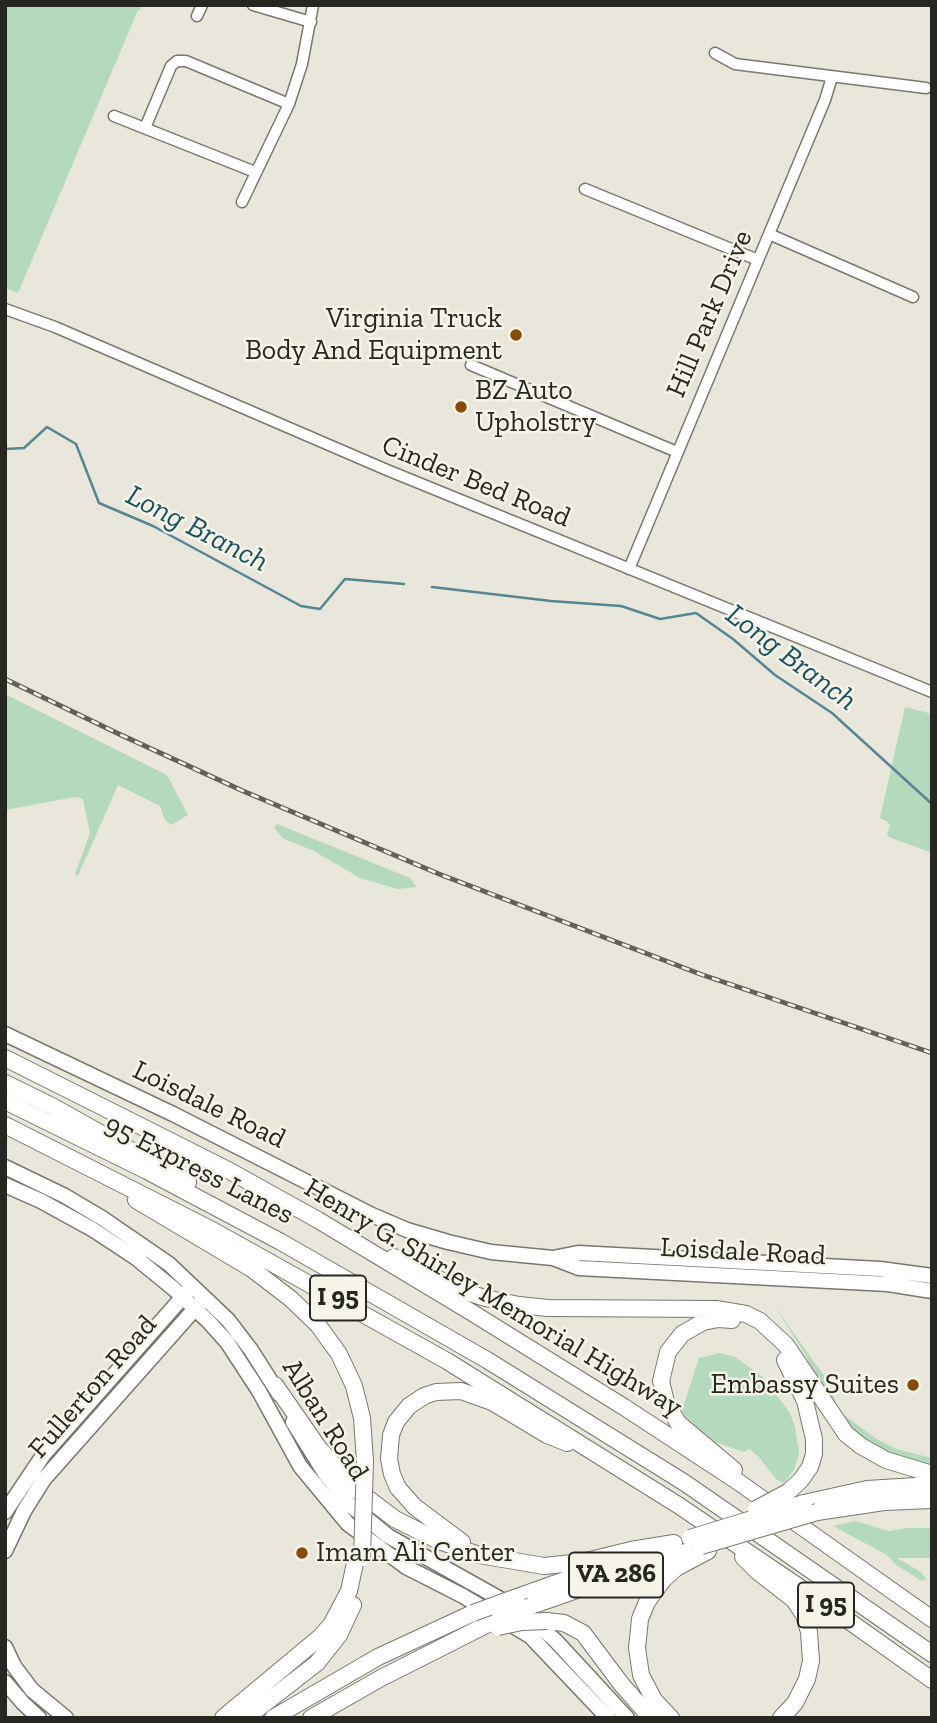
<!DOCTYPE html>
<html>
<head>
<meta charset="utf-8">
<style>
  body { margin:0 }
  #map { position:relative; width:937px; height:1723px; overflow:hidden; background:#e9e7dc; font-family:"Zilla Slab",serif }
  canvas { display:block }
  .frame { position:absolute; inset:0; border:7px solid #272722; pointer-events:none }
</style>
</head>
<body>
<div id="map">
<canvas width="937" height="1723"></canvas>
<div class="frame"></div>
</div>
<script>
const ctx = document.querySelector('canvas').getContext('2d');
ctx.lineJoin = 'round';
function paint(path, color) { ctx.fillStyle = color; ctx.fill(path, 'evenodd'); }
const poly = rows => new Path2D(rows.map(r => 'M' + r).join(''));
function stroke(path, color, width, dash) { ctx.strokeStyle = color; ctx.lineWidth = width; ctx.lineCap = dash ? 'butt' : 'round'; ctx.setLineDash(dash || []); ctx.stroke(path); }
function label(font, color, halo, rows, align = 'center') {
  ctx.font = font + ' "Zilla Slab",serif'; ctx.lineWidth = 5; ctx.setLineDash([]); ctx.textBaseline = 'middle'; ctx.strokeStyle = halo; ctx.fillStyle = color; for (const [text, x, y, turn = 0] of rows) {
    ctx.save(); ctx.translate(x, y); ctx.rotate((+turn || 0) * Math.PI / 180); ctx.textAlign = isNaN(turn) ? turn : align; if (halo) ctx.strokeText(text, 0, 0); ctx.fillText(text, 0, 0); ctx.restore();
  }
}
const green = poly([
  [5,5,143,5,140,10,138,10,18,293,5,288],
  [5,694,167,775,188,815,171,825,165,820,160,806,118,785,78,876,75,874,90,833,83,799,75,797,5,810],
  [905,707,932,714,932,853,889,837,887,834,890,826,888,822,880,818],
  [277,824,410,878,417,887,398,889,360,878,312,850,284,839,274,828],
  [775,1307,830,1384,836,1403,843,1414,875,1438,896,1449,932,1458,932,1466,886,1452,853,1431,822,1388,803,1351],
  [720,1353,735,1357,763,1377,790,1413,795,1427,799,1453,794,1470,784,1483,776,1479,758,1456,749,1449,744,1452,715,1442,700,1434,683,1414,682,1410,699,1358],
  [855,1521,889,1531,907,1528,932,1528,932,1558,897,1558,921,1572,926,1579,922,1581,896,1565,887,1555,833,1526]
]);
const stream = poly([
  [5,449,24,448,47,427,76,444,99,503,153,526,301,606,320,609,345,579,404,584],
  [432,587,551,601,621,606,660,619,696,613,733,639,775,675,832,713,932,804]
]);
const minor = poly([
  [253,5,311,22],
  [197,16,202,5],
  [715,53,735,64,926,88],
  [114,116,255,172],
  [145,128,171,66,177,61,186,61,289,104],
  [585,189,758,260],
  [242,202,289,104,302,64,313,5],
  [769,234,913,297],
  [5,309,55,327,387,470,932,692],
  [471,365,677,452],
  [629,569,825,100,832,77]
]);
const major = poly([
  [5,1034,173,1114,372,1215,407,1230,448,1242,491,1252,553,1258,579,1268,888,1284,932,1291],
  [5,1167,65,1196,102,1218,169,1264,228,1320,251,1350,279,1394],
  [5,1185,41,1201,92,1229,136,1258,174,1289,209,1322,227,1342,259,1391,300,1466,348,1524,406,1567,463,1596,530,1636,608,1718],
  [553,1258,578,1253,880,1269,932,1276],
  [293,1422,326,1475,350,1505,388,1536,511,1605],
  [5,1512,44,1454,188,1291],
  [5,1551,24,1511,44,1479,200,1303],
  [530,1619,555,1640,627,1718],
  [5,1647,14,1666,32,1690,66,1718],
  [5,1682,23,1703,39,1718]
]);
const highway = poly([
  [5,1058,228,1170,318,1220,471,1312,624,1407,737,1481,932,1619],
  [5,1083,52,1106,188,1182],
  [5,1101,147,1171,281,1242,487,1360,685,1483,932,1654],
  [5,1125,214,1231,447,1361,678,1505,839,1614,932,1680],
  [136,1200,252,1269,291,1299,318,1325,339,1354,354,1386,362,1418,365,1461],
  [394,1257,463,1291,485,1298,519,1305,548,1308,716,1309,746,1314,760,1321,786,1345,846,1434,861,1446,886,1460,932,1474],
  [732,1320,718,1319,703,1322,682,1334,668,1352,661,1381,666,1402,678,1423,734,1470],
  [785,1360,805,1401,814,1439,814,1454,810,1467,801,1480,788,1492],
  [275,1385,318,1447,354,1488,395,1519,439,1541,479,1555,544,1566,582,1562,631,1550,674,1543],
  [804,1503,867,1489,932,1485],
  [817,1512,884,1502,932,1500],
  [462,1542,415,1507,398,1488,392,1474,389,1459,391,1435,396,1422,409,1406,424,1396,436,1392,461,1391,492,1402,547,1435,567,1443],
  [743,1557,758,1572,794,1600,804,1615,809,1632,811,1661,807,1679,795,1703,781,1718],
  [517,1597,604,1566],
  [531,1606,700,1547],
  [547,1621,564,1623,583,1633,622,1685,651,1718],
  [223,1718,319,1638,331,1625,349,1591,357,1554],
  [246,1718,317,1663,339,1635,353,1605],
  [273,1718,378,1657,473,1613],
  [311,1718,381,1678,490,1623],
  [671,1718,654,1700,641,1675,637,1648,640,1619,647,1602,663,1580,676,1568,708,1551]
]);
const rail = poly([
  [5,679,119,734,243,791,439,874,700,974,932,1053]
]);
const highwayBridge = poly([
  [756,1509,788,1492],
  [690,1538,804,1503],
  [701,1546,817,1512],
  [362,1558,365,1461],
  [473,1613,517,1597],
  [499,1619,531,1606],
  [498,1627,522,1622,547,1621]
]);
const markers = [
  [516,335,7,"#874b07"],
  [461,407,7,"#874b07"],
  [913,1385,7,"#874b07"],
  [302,1553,7,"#874b07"]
];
const shields = [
  [338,1298,56],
  [616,1575,94],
  [826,1605,56]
];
const shieldNames = [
  ["I 95",338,1298],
  ["VA 286",616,1575],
  ["I 95",826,1605]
];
const streetNames = [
  ["Hill Park Drive",710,314,-67],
  ["Cinder Bed Road",476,482,22],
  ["Loisdale Road",209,1105,26],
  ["95 Express Lanes",199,1170,27],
  ["Loisdale Road",743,1252,3],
  ["Henry G. Shirley Memorial Highway",493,1298,31],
  ["Fullerton Road",93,1387,-49],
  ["Alban Road",325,1420,58]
];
const poiNames = [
  ["Virginia Truck",502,319],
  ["Body And Equipment",502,351],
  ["BZ Auto",475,391,"left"],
  ["Upholstry",475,423,"left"],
  ["Embassy Suites",899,1385],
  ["Imam Ali Center",316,1553,"left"]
];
const waterNames = [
  ["Long Branch",197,529,27],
  ["Long Branch",791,658,37]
];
paint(green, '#b5d9bc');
stroke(stream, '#578591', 2.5);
stroke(minor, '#7a776d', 13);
stroke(major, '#7a776d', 17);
stroke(highway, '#7a776d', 18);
stroke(minor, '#fff', 10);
stroke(major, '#fff', 14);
stroke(highway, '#fff', 16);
stroke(rail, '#61615a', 5);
stroke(rail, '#f6f4e9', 2.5, [8]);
stroke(highwayBridge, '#7a776d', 18, []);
stroke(highwayBridge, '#fff', 16);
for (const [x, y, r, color] of markers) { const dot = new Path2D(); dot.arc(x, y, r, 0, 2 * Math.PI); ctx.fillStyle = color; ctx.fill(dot); stroke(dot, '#f6f4e9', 2.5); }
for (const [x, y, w] of shields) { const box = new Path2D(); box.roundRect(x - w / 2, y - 22.5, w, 45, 5); ctx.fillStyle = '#f6f4e9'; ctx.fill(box); stroke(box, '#272722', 2); }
label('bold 26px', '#272722', null, shieldNames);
label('28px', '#272722', '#f6f4e9', streetNames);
label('28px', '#272722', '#f6f4e9', poiNames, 'right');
label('italic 30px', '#195160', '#f6f4e9', waterNames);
</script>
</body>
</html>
